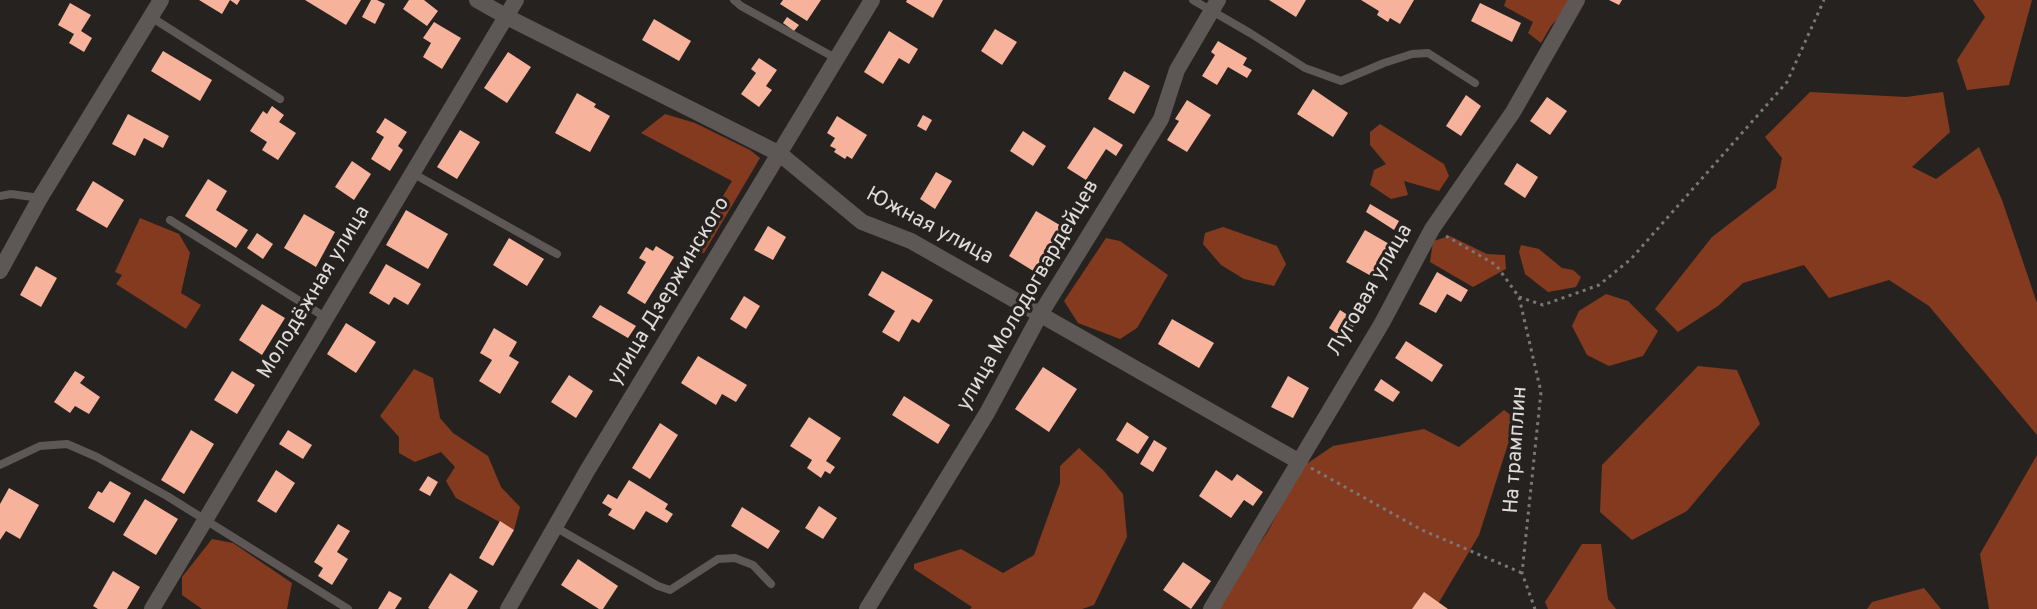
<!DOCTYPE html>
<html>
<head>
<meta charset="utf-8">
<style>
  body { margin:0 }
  canvas { display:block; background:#262220 }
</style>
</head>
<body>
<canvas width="2037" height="609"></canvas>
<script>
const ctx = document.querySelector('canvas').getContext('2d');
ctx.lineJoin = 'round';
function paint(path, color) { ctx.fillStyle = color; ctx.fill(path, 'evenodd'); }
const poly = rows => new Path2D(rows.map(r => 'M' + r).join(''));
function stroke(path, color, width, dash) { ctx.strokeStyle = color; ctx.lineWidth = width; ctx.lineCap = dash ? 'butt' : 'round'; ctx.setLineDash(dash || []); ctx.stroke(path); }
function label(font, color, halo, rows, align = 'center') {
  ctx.font = font + ' Overpass,sans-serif'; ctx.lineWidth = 6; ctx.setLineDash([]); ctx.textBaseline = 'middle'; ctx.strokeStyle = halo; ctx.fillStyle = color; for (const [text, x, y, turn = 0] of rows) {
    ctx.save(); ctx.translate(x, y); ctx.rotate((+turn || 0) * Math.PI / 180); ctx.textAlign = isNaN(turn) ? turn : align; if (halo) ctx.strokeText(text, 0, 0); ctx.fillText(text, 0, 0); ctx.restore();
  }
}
const forest = poly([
  [1506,0,1570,0,1569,6,1551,26,1541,43,1528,33,1533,22,1504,6],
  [1973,0,2032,0,2009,85,1967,90,1957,60,1985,17],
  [1810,92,1906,97,1943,92,1950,132,1912,167,1936,179,1979,147,2002,200,2037,303,2037,435,1929,306,1889,280,1829,298,1804,265,1743,283,1718,306,1678,332,1655,309,1712,237,1776,188,1782,158,1765,137],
  [665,114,695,123,750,150,760,158,704,253,689,252,732,181,641,133],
  [1380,124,1444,164,1449,176,1439,191,1404,181,1408,195,1391,199,1370,185,1374,170,1386,164,1370,145,1370,132],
  [140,218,179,234,190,253,181,293,201,305,186,329,116,284,122,275,115,272],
  [1223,227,1277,246,1286,264,1274,286,1244,279,1221,265,1203,244,1205,233],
  [1450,236,1487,254,1505,255,1506,269,1473,287,1430,262,1433,241],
  [1106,238,1120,241,1168,275,1137,328,1120,339,1078,323,1064,301],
  [1521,245,1539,249,1562,268,1573,270,1581,277,1576,287,1548,292,1525,274,1519,252],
  [1606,294,1628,301,1658,331,1643,356,1609,366,1587,355,1572,326,1579,311],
  [1698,366,1737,370,1760,424,1687,511,1632,540,1600,512,1602,465],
  [414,369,433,378,440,418,453,433,488,456,501,487,520,507,514,530,456,498,446,481,455,467,441,452,415,462,399,453,399,437,380,416],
  [1504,410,1516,419,1479,535,1435,609,1216,609,1268,531,1302,467,1333,446,1424,429,1459,447],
  [1079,448,1104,471,1123,494,1127,537,1094,605,1082,609,970,609,972,607,914,569,914,564,961,549,1003,573,1034,555,1060,483,1060,466],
  [2037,455,2037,609,1989,609,1980,554],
  [212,539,233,543,292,583,287,609,202,609,182,595,182,577],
  [1582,544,1601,544,1608,599,1616,609,1548,609,1545,602],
  [1924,588,1941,609,1867,609,1872,602]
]);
const building = poly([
  [199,0,240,0,237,5,230,0,222,14],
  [305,0,361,0,346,25],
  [371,0,377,0,385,4,375,24,362,17],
  [409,0,424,0,438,11,427,26,403,9],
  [783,0,821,0,807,21,780,4],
  [907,0,943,0,933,18,906,2],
  [1269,0,1306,0,1296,17],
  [1361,0,1414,0,1400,24,1390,18,1388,22,1377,15,1379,11],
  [1609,0,1622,0,1619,5],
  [70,3,91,15,81,31,92,38,84,52,69,43,74,34,58,25],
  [1480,3,1521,23,1512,42,1471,21],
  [787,17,799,25,794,31,783,23],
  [654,19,691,41,679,61,642,40],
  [434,22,461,38,442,69,423,57,431,43,423,38],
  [995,29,1017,42,1002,65,981,51],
  [889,31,918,49,909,64,899,58,883,84,864,72],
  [1218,41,1247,58,1243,65,1252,70,1247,78,1228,67,1217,85,1202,76,1215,55,1211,52],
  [163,51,212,80,200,101,151,71],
  [508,52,531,67,507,103,484,88],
  [759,58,777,70,766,86,772,90,759,107,741,94,756,73,751,69],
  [1124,71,1150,86,1134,114,1108,99],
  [1313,89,1348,113,1333,137,1297,114],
  [577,93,596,104,594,107,610,116,590,152,555,133],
  [1466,95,1481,106,1461,136,1446,126],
  [1547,97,1567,111,1550,135,1530,121],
  [1187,100,1211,115,1187,152,1167,140,1179,121,1175,119],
  [272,106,284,115,279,122,296,133,278,160,262,150,267,142,250,131,263,111,267,114],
  [128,114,169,136,163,148,144,138,135,156,112,144],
  [923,115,932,120,926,131,917,126],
  [837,116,867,135,852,159,847,156,845,159,834,152,836,149,830,146,835,138,827,133],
  [385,118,407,132,398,146,403,150,390,171,371,159,384,137,376,132],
  [1094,127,1123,145,1116,156,1106,149,1086,180,1067,168],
  [460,130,480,142,457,179,437,167],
  [1023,131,1046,146,1033,166,1010,151],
  [352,161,371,174,354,200,335,187],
  [1517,163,1538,177,1525,198,1504,184],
  [936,172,952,181,935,209,920,199],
  [208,179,227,191,216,210,248,230,236,248,185,216],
  [93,181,124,200,107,228,76,210],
  [1370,204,1399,221,1394,230,1366,212],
  [406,210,448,234,428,269,386,245],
  [1036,211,1063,227,1035,272,1009,256],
  [304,214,335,232,316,267,284,248],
  [768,226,786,237,773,260,754,250],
  [1365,230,1391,245,1373,277,1346,262],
  [257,233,273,244,263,259,247,248],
  [509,238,544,259,527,286,493,265],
  [656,246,674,257,645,304,627,293,646,262,639,258,646,247,653,251],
  [386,264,421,284,408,305,394,297,389,305,369,293],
  [36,266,57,278,41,307,20,295],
  [882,271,933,300,919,323,912,319,899,342,882,332,895,311,868,295],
  [1437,272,1468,290,1461,302,1447,294,1436,313,1419,304],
  [744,296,760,306,746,329,730,319],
  [262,304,285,318,262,355,239,340],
  [600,305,636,326,628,338,592,317],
  [1340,310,1357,321,1345,339,1329,328],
  [1172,319,1214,343,1199,368,1158,344],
  [346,323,376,342,356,373,327,354],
  [494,328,517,342,509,356,519,362,500,394,479,381,492,360,480,353],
  [1406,341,1443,365,1432,382,1395,358],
  [698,356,747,385,736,402,722,394,716,405,681,383],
  [1043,367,1077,389,1049,432,1015,409],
  [75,371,85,377,80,383,100,397,89,414,75,406,70,413,54,402],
  [232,371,255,385,237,414,214,400],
  [569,375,593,391,576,418,551,402],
  [1288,376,1309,388,1293,418,1271,407],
  [1381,379,1400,392,1393,402,1374,390],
  [904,396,950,425,938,444,892,415],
  [809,417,841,438,826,461,835,467,830,474,825,471,821,478,807,468,812,460,790,446],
  [1127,422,1149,437,1138,454,1116,440],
  [660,423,678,435,650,479,632,468],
  [191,430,214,444,184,494,161,480],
  [288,430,312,445,303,459,279,444],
  [1154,440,1167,448,1153,472,1140,464],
  [276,470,295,483,276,513,257,501],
  [1216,470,1232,481,1237,474,1263,492,1253,506,1244,500,1231,518,1199,496],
  [428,476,438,482,430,496,419,490],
  [629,480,668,504,665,509,673,514,667,523,646,511,634,530,608,515,612,509,602,503,608,494,617,499],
  [110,481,131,493,114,523,88,508,98,491,102,493],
  [9,488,39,505,20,539,6,531,0,540,0,504],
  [145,499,178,519,156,555,123,535],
  [819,506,837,518,823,539,805,528],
  [742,507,780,531,768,549,731,526],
  [500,521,514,530,493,566,479,558],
  [338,524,350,531,337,552,348,559,332,585,318,576,323,568,314,562],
  [578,559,618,586,603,609,599,609,561,585],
  [1183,562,1211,581,1191,609,1163,590],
  [113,571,140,587,127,609,98,609,93,606],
  [450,573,478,591,467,609,430,609,428,608],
  [389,591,402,598,395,609,378,609],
  [1424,592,1448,609,1412,609]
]);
const path = poly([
  [1446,236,1496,265,1519,297,1541,392,1522,573,1535,609],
  [1519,297,1543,305,1599,285,1631,259,1787,82,1824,0],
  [1311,468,1422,530,1522,573]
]);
const service = poly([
  [734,0,741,6,837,59],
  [1193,0,1250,33,1305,68,1341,81,1384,63,1412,54,1428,53,1475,83],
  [151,17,280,99],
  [414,174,557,254],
  [0,196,11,194,40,198],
  [170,220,325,317],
  [0,465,40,446,67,444,97,457,167,496,348,609],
  [555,527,658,586,670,590,718,559,735,558,753,565,771,584]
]);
const minor = poly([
  [477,0,507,17,780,154,862,222,911,241,1298,461],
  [0,271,40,198,161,0],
  [152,609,516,0],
  [508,609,587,471,872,0],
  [867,609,987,413,1041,313,1161,119,1177,70,1218,0],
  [1211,609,1382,323,1432,229,1513,112,1577,0]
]);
const streetNames = [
  ["Южная улица",929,227,28],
  ["Луговая улица",1371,291,-60],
  ["улица Дзержинского",670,292,-59],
  ["Молодёжная улица",315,293,-59],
  ["улица Молодогвардейцев",1029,296,-60],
  ["На трамплин",1517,450,-86]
];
paint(forest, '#833a1f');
paint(building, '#f6b29a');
stroke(path, '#7b7775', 3, [3, 4.5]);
stroke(service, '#5d5856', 8);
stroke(minor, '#5d5856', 16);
label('21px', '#e0dcdb', '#262220', streetNames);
</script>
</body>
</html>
